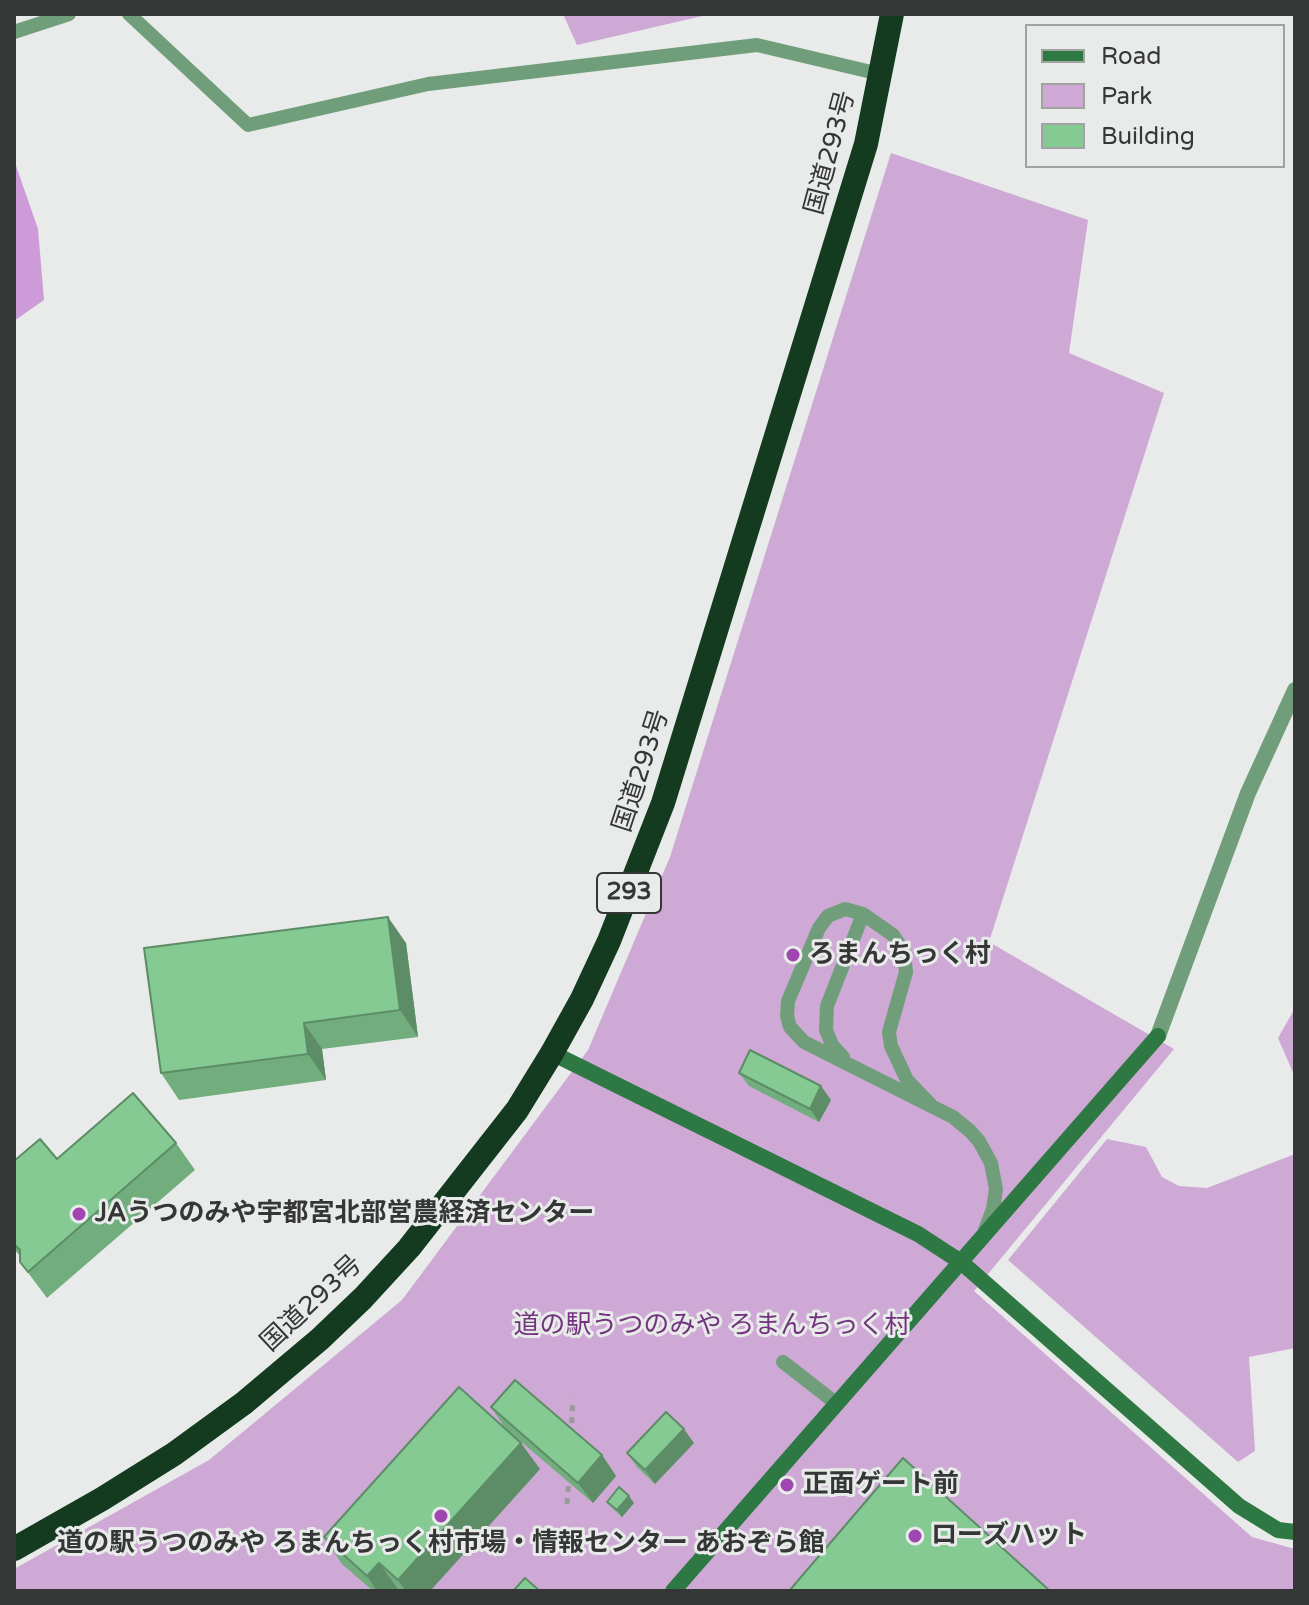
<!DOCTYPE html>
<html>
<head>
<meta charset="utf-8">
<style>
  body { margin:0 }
  #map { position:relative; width:1309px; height:1605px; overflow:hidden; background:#e8ebe9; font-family:"Varela Round",sans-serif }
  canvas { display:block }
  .frame { position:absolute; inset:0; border:16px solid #353636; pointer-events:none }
  .legend { position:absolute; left:1025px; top:24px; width:260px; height:144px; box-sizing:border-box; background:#e8ebe9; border:2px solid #a0a3a1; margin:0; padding:10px 14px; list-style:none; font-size:24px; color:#353636 }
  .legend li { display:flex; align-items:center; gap:16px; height:40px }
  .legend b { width:40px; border:2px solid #a0a3a1 }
</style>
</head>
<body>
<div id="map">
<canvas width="1309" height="1605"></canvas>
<div class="frame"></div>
<ul class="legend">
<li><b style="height:10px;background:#2e7844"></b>Road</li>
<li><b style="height:22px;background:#cea9d5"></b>Park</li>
<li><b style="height:22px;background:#85c993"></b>Building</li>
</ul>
</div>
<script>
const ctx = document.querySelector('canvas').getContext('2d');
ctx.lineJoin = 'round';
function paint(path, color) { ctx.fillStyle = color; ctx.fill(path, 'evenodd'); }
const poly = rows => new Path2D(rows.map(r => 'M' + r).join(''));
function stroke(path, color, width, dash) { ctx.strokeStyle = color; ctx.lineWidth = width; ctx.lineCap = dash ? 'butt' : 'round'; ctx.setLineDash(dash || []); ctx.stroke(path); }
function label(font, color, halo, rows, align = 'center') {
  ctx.font = font + ' "Varela Round","Noto Sans JP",sans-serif'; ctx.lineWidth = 6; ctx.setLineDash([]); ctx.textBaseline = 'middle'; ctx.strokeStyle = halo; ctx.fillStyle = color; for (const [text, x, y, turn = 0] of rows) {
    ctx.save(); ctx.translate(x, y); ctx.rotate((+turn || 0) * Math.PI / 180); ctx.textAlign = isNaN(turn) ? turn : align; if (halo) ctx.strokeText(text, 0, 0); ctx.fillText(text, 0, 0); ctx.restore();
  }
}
const green = poly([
  [563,14,711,14,577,45],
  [891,153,1088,220,1069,353,1164,393,989,942,1174,1049,974,1291,1252,1537,1295,1549,1295,1591,14,1591,14,1569,209,1460,402,1300,588,1050,670,857],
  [1295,1008,1295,1077,1278,1038],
  [1107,1139,1146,1147,1162,1177,1179,1186,1207,1188,1295,1154,1295,1348,1249,1357,1255,1451,1238,1462,1008,1260]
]);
const water = poly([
  [14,160,38,229,44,300,14,321]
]);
const path = poly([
  [571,1435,573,1399],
  [567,1504,569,1477]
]);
const lane = poly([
  [129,14,248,125,428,84,757,45,880,74],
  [14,32,69,14],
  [843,1057,832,1045,826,1030,827,1006,863,914],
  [931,1105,907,1080,891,1046,889,1032,906,972,904,952,893,935,863,914,845,909,828,916,819,928,788,1001,787,1016,790,1027,804,1042,953,1117,970,1131,979,1141,991,1163,996,1189,993,1209,985,1230],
  [783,1362,837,1404]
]);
const street = poly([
  [1158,1036,1248,793,1295,690]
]);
const secondary = poly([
  [552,1053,918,1234,961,1262,1239,1506,1278,1530,1295,1532],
  [673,1591,1158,1036]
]);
const highway = poly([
  [14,1549,102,1499,174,1454,244,1403,320,1339,363,1298,409,1248,517,1110,552,1053,582,999,609,941,663,803,866,144,892,14]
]);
const wall = poly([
  [406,943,418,1037,322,1049,326,1080,179,1100,161,1073],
  [739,1073,831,1100,819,1122,749,1086],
  [176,1143,195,1170,47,1298,20,1262,20,1256,14,1249,14,1161,57,1159],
  [491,1407,602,1455,616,1476,593,1503,505,1428],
  [694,1443,655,1484,637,1467,627,1453],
  [540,1469,430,1591,400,1591,398,1589,396,1591,373,1591,342,1564,324,1537],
  [607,1502,634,1503,622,1517,612,1508]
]);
const shadedWall = poly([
  [388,917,406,943,418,1037,400,1010],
  [304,1023,322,1049,326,1080,308,1054],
  [821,1086,831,1100,819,1122,810,1109],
  [684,1429,694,1443,655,1484,645,1470],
  [521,1443,540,1469,430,1591,406,1591,398,1580],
  [602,1455,616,1476,593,1503,578,1483],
  [629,1496,634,1503,622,1517,617,1510],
  [379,1563,398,1589,396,1591,377,1591,367,1576]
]);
const building = poly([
  [388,917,400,1010,304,1023,308,1054,161,1073,144,948,388,917],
  [750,1050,821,1086,810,1109,739,1073,750,1050],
  [133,1093,176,1143,28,1272,20,1262,20,1250,14,1244,14,1161,40,1139,57,1159,133,1093],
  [515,1380,602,1455,578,1483,491,1407,515,1380],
  [459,1387,521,1443,398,1580,379,1563,367,1576,324,1537,459,1387],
  [666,1412,684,1429,645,1470,627,1453,666,1412],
  [903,1458,1050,1591,789,1591,903,1458],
  [619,1487,629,1496,617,1510,607,1502,619,1487],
  [525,1578,540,1591,513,1591,525,1578]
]);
const markers = [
  [793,955,8,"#a046b1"],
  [79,1214,8,"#a046b1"],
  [787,1485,8,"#a046b1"],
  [441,1516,8,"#a046b1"],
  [915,1536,8,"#a046b1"]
];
const shields = [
  [629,893,64]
];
const shieldNames = [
  ["293",629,893]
];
const streetNames = [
  ["国道293号",831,153,-75],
  ["国道293号",642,771,-72],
  ["国道293号",312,1304,-43]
];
const poiNames = [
  ["ろまんちっく村",809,955],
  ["JAうつのみや宇都宮北部営農経済センター",95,1214],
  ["正面ゲート前",803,1485],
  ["ローズハット",931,1536],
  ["道の駅うつのみや ろまんちっく村市場・情報センター あおぞら館",441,1544,"center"]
];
const parkNames = [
  ["道の駅うつのみや ろまんちっく村",712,1326]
];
paint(green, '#cea9d5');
paint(water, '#ce9bd9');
stroke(path, '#999b9a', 5, [6, 6]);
stroke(lane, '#719e7a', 14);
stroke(street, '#719e7a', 16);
stroke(secondary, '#2e7844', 16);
stroke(highway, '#143a1f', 24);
paint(wall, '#72ad7e');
paint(shadedWall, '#5d8d67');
paint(building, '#85c993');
stroke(building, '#5d8d67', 2);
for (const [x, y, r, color] of markers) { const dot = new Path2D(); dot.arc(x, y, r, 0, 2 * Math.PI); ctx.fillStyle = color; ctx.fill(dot); stroke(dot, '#e8ebe9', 3); }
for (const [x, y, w] of shields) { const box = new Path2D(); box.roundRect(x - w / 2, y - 20, w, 40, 6); ctx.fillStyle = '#e8ebe9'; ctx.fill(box); stroke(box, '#353636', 2); }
label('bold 24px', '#353636', null, shieldNames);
label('26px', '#353636', '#e8ebe9', streetNames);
label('bold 26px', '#353636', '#e8ebe9', poiNames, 'left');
label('26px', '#72347e', '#e8ebe9', parkNames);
</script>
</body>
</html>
